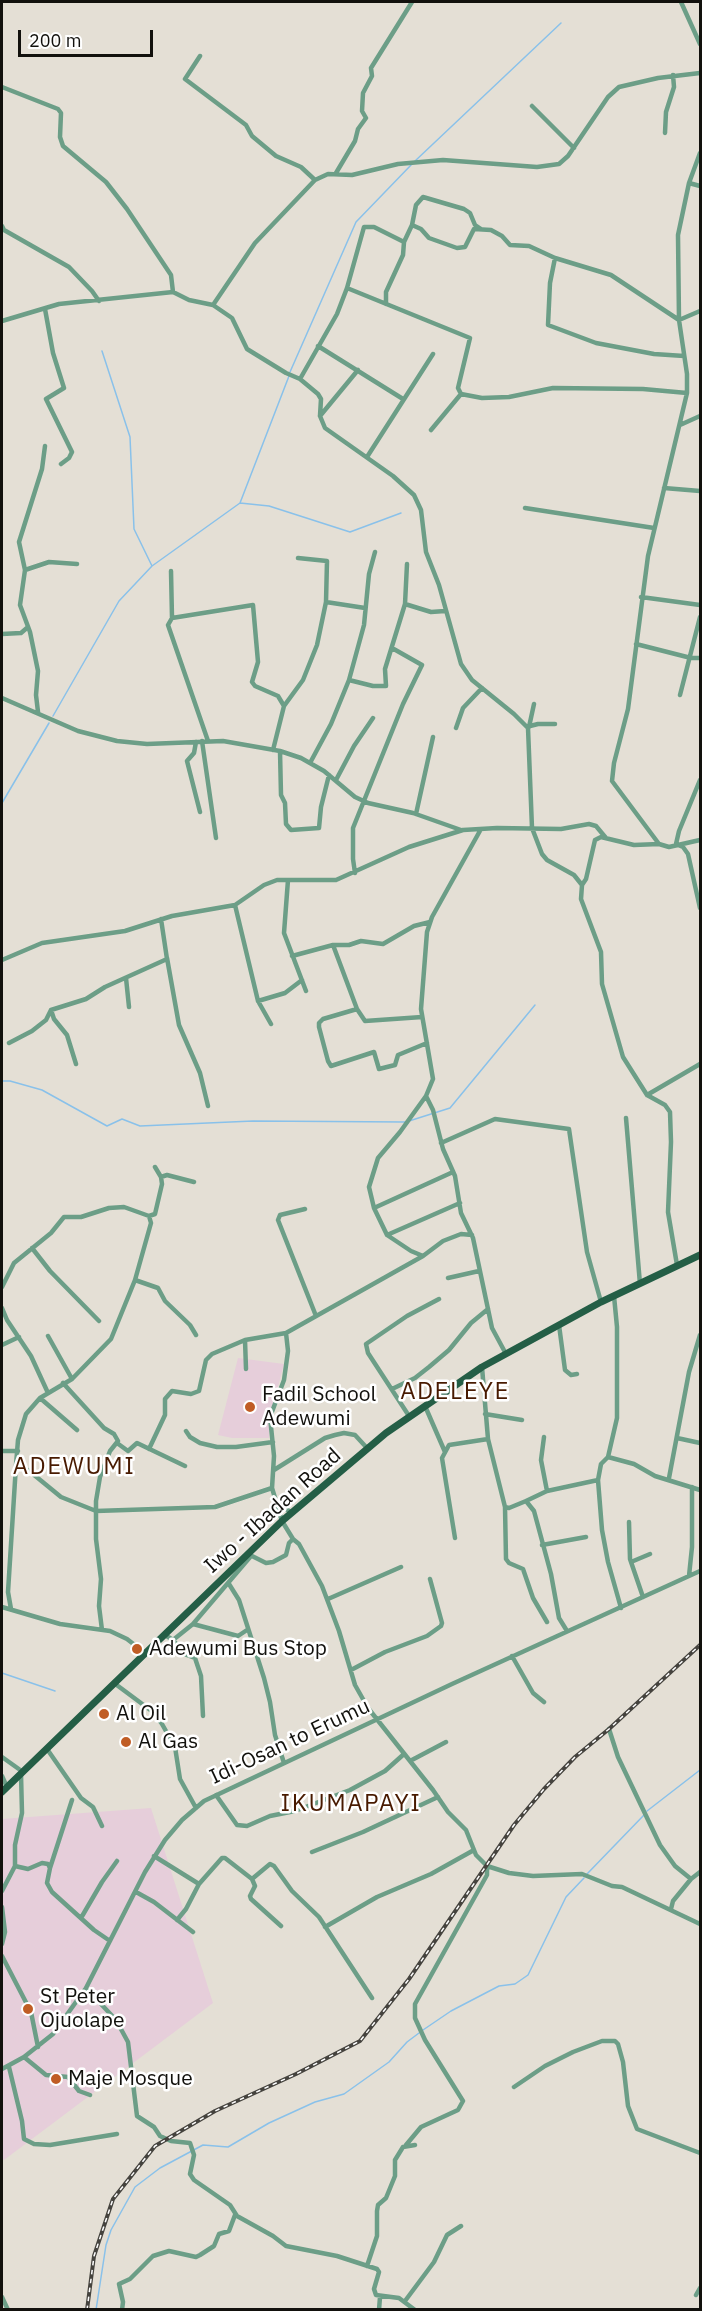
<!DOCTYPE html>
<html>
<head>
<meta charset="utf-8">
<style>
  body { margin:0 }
  #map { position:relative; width:702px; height:2311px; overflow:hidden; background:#e4dfd5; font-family:"IBM Plex Sans",sans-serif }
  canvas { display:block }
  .frame { position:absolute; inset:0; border:3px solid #12110d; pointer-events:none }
  .scale { position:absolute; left:18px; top:30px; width:135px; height:27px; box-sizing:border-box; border:3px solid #12110d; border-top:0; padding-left:8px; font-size:18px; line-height:21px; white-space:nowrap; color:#12110d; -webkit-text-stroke:4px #fff; paint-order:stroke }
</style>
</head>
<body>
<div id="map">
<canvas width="702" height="2311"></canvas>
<div class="frame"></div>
<div class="scale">200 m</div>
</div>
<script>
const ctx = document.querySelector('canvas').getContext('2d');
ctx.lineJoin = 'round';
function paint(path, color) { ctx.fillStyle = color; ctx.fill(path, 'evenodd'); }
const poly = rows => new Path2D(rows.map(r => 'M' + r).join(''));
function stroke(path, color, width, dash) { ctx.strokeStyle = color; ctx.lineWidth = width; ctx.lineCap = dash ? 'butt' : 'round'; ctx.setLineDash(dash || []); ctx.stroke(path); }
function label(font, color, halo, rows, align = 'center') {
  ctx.font = font + ' "IBM Plex Sans",sans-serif'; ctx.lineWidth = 5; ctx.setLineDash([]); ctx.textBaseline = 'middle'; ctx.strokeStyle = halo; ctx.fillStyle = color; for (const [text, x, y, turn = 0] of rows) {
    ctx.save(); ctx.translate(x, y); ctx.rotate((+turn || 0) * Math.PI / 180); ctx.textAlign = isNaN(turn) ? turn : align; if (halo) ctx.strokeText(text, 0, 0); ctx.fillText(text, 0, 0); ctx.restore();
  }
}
const education = poly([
  [238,1358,284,1364,270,1417,269,1438,232,1438,218,1435],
  [151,1808,213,2003,4,2160,2,2159,2,1819]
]);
const stream = poly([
  [415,161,561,23],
  [102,351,130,437,134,529,152,566],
  [290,372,356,222,412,164],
  [240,503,269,506,350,532,401,513],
  [53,716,119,601,152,566,240,503,289,376],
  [2,803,49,723],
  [2,1081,10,1081,42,1090,107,1126,122,1119,140,1126,253,1121,405,1122],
  [409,1121,450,1108,535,1005],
  [2,1673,55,1691],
  [647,1811,700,1770],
  [587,1874,644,1815],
  [423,2030,451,2011,499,1986,515,1984,528,1975,566,1897,584,1878],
  [96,2310,106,2245,111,2230,135,2187,160,2168,203,2145,228,2147,269,2123,315,2102,344,2094,389,2062,407,2042,419,2033]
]);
const minor = poly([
  [681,2,700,44],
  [200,56,185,79,246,125,252,136,276,156,301,167,315,180],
  [2,87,58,109,61,113,60,137,63,146,106,182,127,209,171,275,173,292,189,300,213,305,232,318,247,349,286,373,300,379,318,394,321,399,320,416,325,428,393,476,414,495,421,510,426,552,439,585,461,664,472,680,514,714,528,728,532,828,542,854,547,860,574,875,582,885],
  [532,106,574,148],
  [665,133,666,112,674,87,673,75],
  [700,153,689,183,678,235,679,320,687,374,687,393,648,556,628,709,614,763,612,781,659,844,669,847,700,840],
  [336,173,355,141,358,129,366,118,362,111,363,93,372,76,371,68,412,2],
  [689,183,700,186],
  [412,225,421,229,429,238,457,248,465,247,474,229,491,230,502,236,510,245,529,246,555,258,611,275,679,320,700,311],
  [2,226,4,230,69,267,92,291,99,301],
  [555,258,550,283,548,325,596,343,654,354,684,356],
  [347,288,470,338,458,388,461,394,482,398,509,397,553,388,643,389,687,393],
  [386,304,386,292,403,255,404,242,412,225,416,205,423,197,464,209,470,213,475,225,481,229],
  [213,305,255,243,315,180,328,174,352,175,398,164,443,160,537,167,559,164,568,156,608,97,619,87,658,78,700,73],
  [45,309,53,353,64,388,46,399,72,452,69,458,61,464],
  [2,321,59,304,173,292],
  [318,346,403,399],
  [300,379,337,314,347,288,364,227,374,227,404,242],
  [320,416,358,370],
  [680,425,700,416],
  [431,430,461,394],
  [367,457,433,354],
  [664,488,700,491],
  [525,508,654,528],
  [25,570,49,562,77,564],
  [171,571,172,618],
  [641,597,700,605],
  [326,602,365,608],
  [405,604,431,612,445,611],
  [2,634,21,633,28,627],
  [636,644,691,658,700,658],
  [349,680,373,686,386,686,385,669,405,604,407,564],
  [680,695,700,617],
  [2,698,78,731,117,741,147,744,223,741,280,751,301,758,324,771,355,797,368,803,413,813,461,830],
  [38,712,36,695,38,671,30,632,20,605,25,570,19,542,42,469,45,446],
  [530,726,538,724,555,724],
  [529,727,534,704],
  [456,728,463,708,482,688],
  [202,741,216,838],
  [208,741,168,625,172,618,253,605,258,662,252,682,255,686,278,696,284,706],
  [196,742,194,753,187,761,200,812],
  [273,750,284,706,303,680,317,645,326,602,327,561,298,558],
  [280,751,281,795,285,803,286,824,291,830,319,828,321,807,329,775],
  [310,763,331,724,349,680,364,625,369,574,375,552],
  [336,780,354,746,373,718],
  [700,780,679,831,676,844,683,847,688,854,700,908],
  [416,814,433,737],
  [659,844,634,845,601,837,595,840,586,879,582,885,581,899,601,952,602,984,623,1057,647,1095,665,1105,670,1112,671,1142,668,1212,677,1265],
  [355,873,353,859,353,828,403,704,422,665,392,648],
  [288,880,284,933,306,991],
  [235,905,258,1001,271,1024],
  [333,945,349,945,361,941,383,944,414,926,430,922],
  [292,956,333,945,357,1009],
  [167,958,179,1025,200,1073,208,1106],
  [2,960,42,943,125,931,172,916,235,905,264,885,277,880,336,880,409,847,463,830,497,828,561,829,589,824,596,826,606,838],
  [126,978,129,1007],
  [258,1001,285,993,302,980],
  [51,1010,54,1019,67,1035,76,1064],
  [422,1017,365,1021,357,1009,323,1019,319,1023,319,1027,328,1061,331,1066,374,1052,379,1069,395,1065,398,1055,427,1043],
  [9,1043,32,1031,46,1020,51,1010,86,999,105,987,167,959,161,919],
  [647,1095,700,1064],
  [426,1096,433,1110,443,1149,455,1176,461,1213,473,1238,492,1328,506,1354],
  [626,1118,640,1284],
  [441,1143,495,1119,569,1129,587,1252,601,1302],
  [161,1177,167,1175,194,1182],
  [374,1208,453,1172],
  [305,1209,280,1215,278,1220,316,1316],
  [149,1216,155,1214,162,1184,161,1177,155,1167],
  [387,1235,460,1203],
  [472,1235,461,1234,443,1241,423,1256,411,1251,387,1235,374,1208,369,1187,378,1158,400,1132,426,1096,433,1079,421,1009,427,932,432,917,481,829],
  [32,1248,50,1271,99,1321],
  [448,1278,479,1271],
  [135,1280,158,1288,165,1301,190,1325,196,1335],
  [2,1287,14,1263,51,1233,64,1217,81,1217,109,1208,124,1207,149,1216],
  [614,1296,617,1327,617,1418,608,1457,601,1464,598,1480,602,1530,608,1562,621,1608],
  [2,1308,7,1320,31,1356,48,1393],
  [559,1325,565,1370,571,1375,577,1374],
  [286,1333,288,1351,284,1380,270,1417,274,1456,272,1488,282,1521,293,1539,299,1544,322,1586,339,1631,355,1685,368,1708,433,1790,448,1812,466,1830,476,1855,487,1866,509,1873,533,1876,582,1874,612,1886,622,1887,700,1924],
  [48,1336,72,1379],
  [245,1340,246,1369],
  [2,1345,19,1337],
  [482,1367,488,1439,505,1507,509,1508,526,1501,534,1511,551,1574,559,1618,567,1631],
  [63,1383,104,1428,114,1434,118,1441,110,1451,100,1477,96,1501,96,1539,101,1579,99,1606,102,1630],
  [392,1389,415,1378,429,1367,449,1350,471,1323,488,1309],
  [40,1398,77,1430],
  [425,1406,445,1452],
  [485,1414,522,1420],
  [409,1416,368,1353,366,1344,407,1316,439,1299],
  [186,1431,190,1437,200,1443,217,1447,236,1447,273,1442],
  [544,1437,541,1460,547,1491],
  [677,1438,700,1443],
  [117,1443,128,1451,137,1443,185,1466],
  [149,1449,165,1415,165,1399,172,1391,191,1394,199,1391,206,1360,212,1354,245,1340,286,1333,423,1256],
  [2,1451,18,1451],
  [608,1457,634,1464,655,1476,700,1490],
  [16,1465,28,1470,61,1497,96,1511,215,1507,272,1488],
  [274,1470,325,1438,335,1435,344,1433,355,1435,367,1448],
  [669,1478,689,1372,700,1335],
  [526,1501,547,1491,598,1480],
  [277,1504,291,1512],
  [505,1507,506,1559,509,1563,523,1569,533,1598,547,1622],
  [629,1522,630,1559,643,1597],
  [455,1538,442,1458,449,1445,488,1439],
  [542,1545,586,1537],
  [250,1555,266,1563,273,1562,286,1555,289,1543,293,1539],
  [631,1562,650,1554],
  [689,1576,692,1547,692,1487],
  [229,1584,239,1600,264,1678,270,1702,275,1735,284,1763],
  [328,1599,401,1567],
  [2,1607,60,1624,110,1631,127,1639,145,1653],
  [11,1609,8,1592,16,1465,18,1440,26,1414,40,1398,72,1379,111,1339,135,1280,151,1223,149,1216],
  [193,1624,238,1636,247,1630],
  [165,1635,173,1640,184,1654,195,1658,201,1676,203,1716],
  [173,1640,193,1624,251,1556],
  [512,1656,533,1693,544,1702],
  [351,1670,385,1652,427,1636,441,1626,442,1623,430,1579],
  [114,1683,153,1712,162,1724,175,1747,180,1779,196,1808],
  [609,1729,618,1757,660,1845,675,1866,691,1879],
  [47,1749,81,1798,93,1807,102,1826],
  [2,1757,23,1772],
  [410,1761,446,1742],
  [2,1776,7,1787],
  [216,1795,237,1825,247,1826,270,1816,295,1811,350,1790,385,1771,404,1754],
  [312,1852,363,1832,438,1797],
  [154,1856,199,1884],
  [15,1866,28,1869,42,1863,48,1864,50,1868,47,1883,52,1892,94,1930,110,1941],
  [50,1868,72,1800],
  [252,1879,270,1864,274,1866,292,1891,319,1917,372,1998],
  [2,1891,15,1866,15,1845,22,1813,21,1774],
  [136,1892,154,1902,193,1932],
  [2,1907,5,1932,2,1944],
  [671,1909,673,1901,691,1879,700,1872],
  [81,1918,102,1882,117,1861],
  [177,1920,186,1909,199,1884,222,1858,225,1858,252,1879,255,1886,250,1896,251,1899,281,1926],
  [325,1927,377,1897,431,1874,474,1850],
  [2,1956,31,2012,38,2047],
  [86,1988,116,2020,128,2042,137,2116,154,2127,160,2136,171,2141,190,2143,194,2155,190,2174,194,2180,230,2205,237,2216,273,2236,286,2246,337,2256,377,2269,379,2272,374,2289,376,2295,399,2298,415,2310],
  [24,2057,46,2075,68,2077,79,2091,90,2095],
  [9,2067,22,2121,24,2139,34,2144,50,2145,117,2134],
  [2,2069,24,2057,53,2034,86,1988,145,1872,165,1840,182,1820,204,1801,452,1684,700,1571],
  [514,2087,545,2066,573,2052,602,2041,615,2041,618,2044,623,2062,628,2106,637,2129,700,2153],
  [406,2145,421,2127,458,2110,463,2101,425,2040,415,2018,415,2004,487,1875,487,1866],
  [367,2266,377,2236,377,2211,378,2205,386,2198,395,2176,395,2160,403,2147,415,2145],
  [696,2295,700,2288],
  [2,2297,8,2310],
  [405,2301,434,2262,447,2235,461,2226],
  [122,2310,123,2302,119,2284,130,2279,153,2256,169,2251,196,2257,200,2255,214,2246,219,2234,229,2231,235,2215],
  [379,2310,380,2297]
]);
const primary = poly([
  [2,1792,282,1521,386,1433,482,1367,601,1302,700,1255]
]);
const rail = poly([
  [87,2310,94,2256,113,2199,155,2146,215,2111,296,2074,360,2041,409,1979,514,1825,544,1789,575,1757,609,1729,700,1645]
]);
const markers = [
  [250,1407,6,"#c05d25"],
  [137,1649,6,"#c05d25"],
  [104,1714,6,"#c05d25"],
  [126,1742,6,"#c05d25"],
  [28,2009,6,"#c05d25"],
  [56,2079,6,"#c05d25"]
];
const poiNames = [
  ["Fadil School",262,1395],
  ["Adewumi",262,1419],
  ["Adewumi Bus Stop",149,1649],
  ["Al Oil",116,1714],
  ["Al Gas",138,1742],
  ["St Peter",40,1997],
  ["Ojuolape",40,2021],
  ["Maje Mosque",68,2079]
];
const streetNames = [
  ["Iwo - Ibadan Road",273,1511,-42],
  ["Idi-Osan to Erumu",290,1742,-25]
];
const quarterNames = [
  ["ADELEYE",455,1392],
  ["ADEWUMI",74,1467],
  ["IKUMAPAYI",351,1804]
];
paint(education, '#e6ceda');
stroke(stream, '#89c1ea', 1.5);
stroke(minor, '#6c9e87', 4.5);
stroke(primary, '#245e46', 7);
stroke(rail, '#45433e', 4);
stroke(rail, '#fff', 1.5, [4.5]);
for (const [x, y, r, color] of markers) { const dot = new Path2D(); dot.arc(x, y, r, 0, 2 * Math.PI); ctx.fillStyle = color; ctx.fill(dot); stroke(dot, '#fff', 2); }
label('21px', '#12110d', '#fff', poiNames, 'left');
label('21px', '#12110d', '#fff', streetNames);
ctx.letterSpacing = '1.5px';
label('24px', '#481a00', '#fff', quarterNames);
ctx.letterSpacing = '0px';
</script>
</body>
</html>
